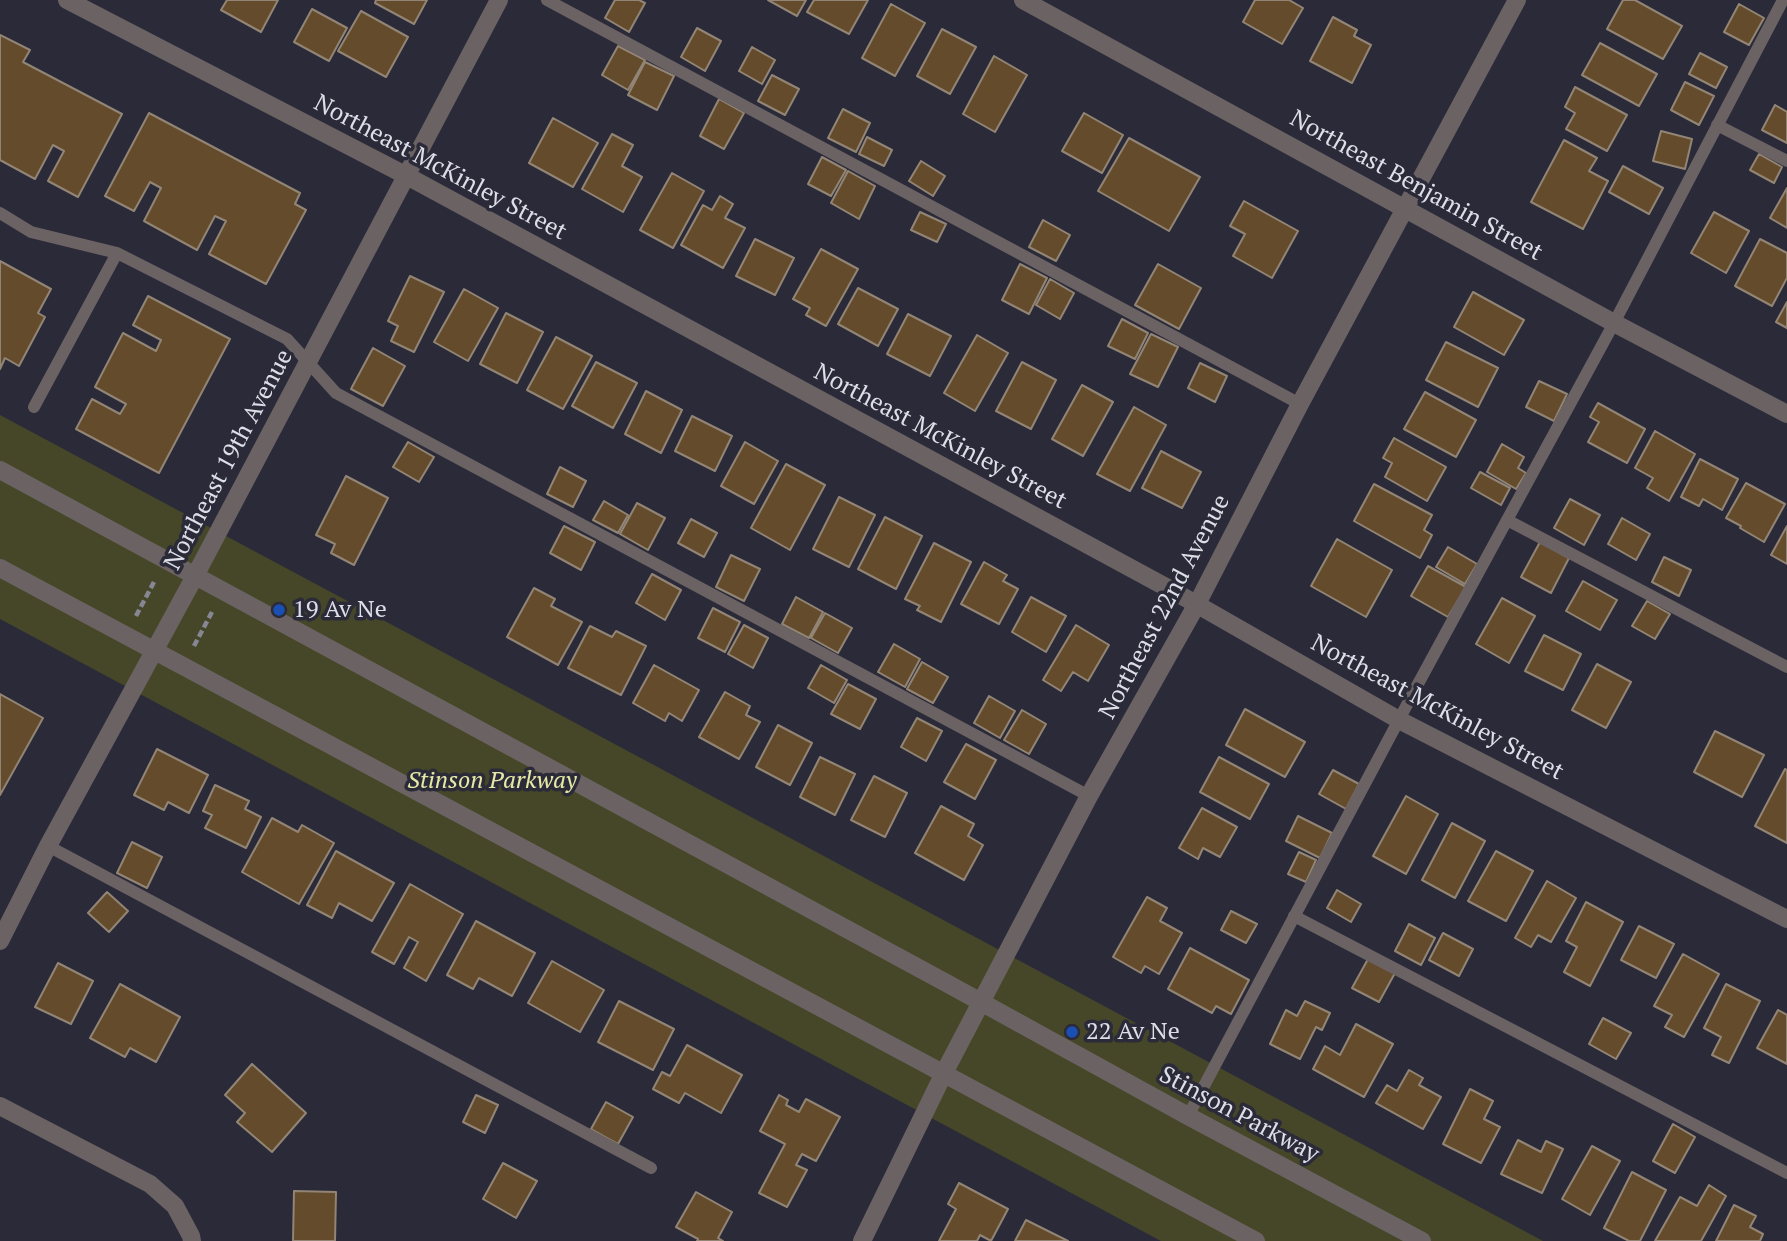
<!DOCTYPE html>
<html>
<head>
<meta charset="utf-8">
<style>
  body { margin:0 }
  canvas { display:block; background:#2b2a39 }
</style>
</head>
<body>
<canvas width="1787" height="1241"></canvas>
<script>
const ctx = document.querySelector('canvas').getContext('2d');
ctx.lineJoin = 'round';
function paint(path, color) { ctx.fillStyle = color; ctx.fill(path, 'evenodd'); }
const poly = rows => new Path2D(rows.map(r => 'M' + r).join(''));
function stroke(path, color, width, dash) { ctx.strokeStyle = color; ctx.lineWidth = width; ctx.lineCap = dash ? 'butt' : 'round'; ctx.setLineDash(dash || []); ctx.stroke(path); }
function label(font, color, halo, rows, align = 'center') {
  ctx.font = font + ' "PT Serif",serif'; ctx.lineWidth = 7; ctx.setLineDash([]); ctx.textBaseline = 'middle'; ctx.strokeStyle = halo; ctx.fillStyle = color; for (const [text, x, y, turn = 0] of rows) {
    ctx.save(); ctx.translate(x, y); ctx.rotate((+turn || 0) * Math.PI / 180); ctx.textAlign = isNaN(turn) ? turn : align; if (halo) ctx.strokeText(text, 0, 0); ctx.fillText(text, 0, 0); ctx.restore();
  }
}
const green = poly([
  [0,415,1543,1241,1161,1241,0,619]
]);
const building = poly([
  [227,0,278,0,261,32,221,10,227,0],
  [376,0,427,0,414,24,375,3,376,0],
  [615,0,639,0,645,3,629,32,605,18,615,0],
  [768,0,806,0,797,16,768,0],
  [814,0,868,0,849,34,807,12,814,0],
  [1255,0,1289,0,1303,8,1282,44,1243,22,1255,0],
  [1623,0,1635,0,1682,26,1663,59,1607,29,1623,0],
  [891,4,925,23,895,76,862,58,891,4],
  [1739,4,1764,18,1749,45,1724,32,1739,4],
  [312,9,347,28,329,61,294,42,312,9],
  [361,11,408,37,386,77,338,51,361,11],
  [1333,17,1357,30,1354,36,1371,45,1352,83,1310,61,1333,17],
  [697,28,721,41,705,71,681,57,697,28],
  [942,29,976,47,950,94,917,76,942,29],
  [0,35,30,50,23,62,122,114,78,197,48,181,64,151,53,145,35,179,0,160,0,35],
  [1600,43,1657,74,1639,106,1582,75,1600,43],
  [618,46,645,60,628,90,602,75,618,46],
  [752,47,775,60,762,84,739,71,752,47],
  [1700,53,1727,67,1716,88,1689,74,1700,53],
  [994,56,1027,75,995,132,963,114,994,56],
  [645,62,674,76,657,110,628,95,645,62],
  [772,75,799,89,785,115,758,101,772,75],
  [1685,82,1714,96,1699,125,1671,110,1685,82],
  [1575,87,1627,115,1607,151,1566,129,1575,113,1565,107,1575,87],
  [719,99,744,113,724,149,700,136,719,99],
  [1775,105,1787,112,1787,143,1762,130,1775,105],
  [843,109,870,123,856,152,828,138,843,109],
  [149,113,300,193,295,204,306,210,266,284,209,254,226,221,215,216,197,250,144,221,161,188,150,182,134,211,105,196,149,113],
  [1084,113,1123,135,1102,173,1062,151,1084,113],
  [553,118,598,143,573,187,529,163,553,118],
  [1661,131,1692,139,1685,169,1653,161,1661,131],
  [612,134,633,145,622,166,642,177,623,212,582,189,612,134],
  [867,137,892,150,884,166,859,154,867,137],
  [1129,138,1200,177,1169,231,1098,191,1129,138],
  [1564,140,1597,158,1589,171,1608,181,1583,229,1531,202,1564,140],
  [1759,154,1782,167,1774,183,1750,170,1759,154],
  [822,157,846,170,831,196,808,184,822,157],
  [921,161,945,176,933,196,909,181,921,161],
  [1623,166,1663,188,1649,214,1609,192,1623,166],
  [848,171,875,186,859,219,831,203,848,171],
  [672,173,704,191,673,248,640,230,672,173],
  [1787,188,1787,228,1770,218,1787,188],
  [720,196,733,204,725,218,745,228,723,268,681,245,703,205,712,210,720,196],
  [1244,201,1298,231,1272,278,1233,256,1245,234,1230,226,1244,201],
  [920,212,946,224,937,242,911,230,920,212],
  [1714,212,1749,231,1726,273,1691,253,1714,212],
  [1043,220,1070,235,1056,261,1029,247,1043,220],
  [755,239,794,258,775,295,736,276,755,239],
  [1760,239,1787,253,1787,278,1772,306,1735,286,1760,239],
  [821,249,858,269,826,326,806,315,810,308,793,299,821,249],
  [0,261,51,289,38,313,45,317,19,366,5,358,0,369,0,261],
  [1020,264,1047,278,1029,314,1002,300,1020,264],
  [1158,264,1201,288,1179,329,1135,305,1158,264],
  [410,276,444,292,414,352,391,341,398,326,388,321,410,276],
  [1050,279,1074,293,1060,319,1036,305,1050,279],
  [858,288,898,309,878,346,838,324,858,288],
  [464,289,498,308,468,361,434,342,464,289],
  [1473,292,1524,320,1504,355,1454,327,1473,292],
  [148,296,230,339,159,473,76,429,92,399,120,414,126,404,95,387,123,333,156,351,161,340,133,325,148,296],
  [1787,302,1787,328,1776,322,1787,302],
  [506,313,543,332,517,383,480,364,506,313],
  [908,314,951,336,930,376,887,354,908,314],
  [1122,319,1148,333,1135,359,1108,346,1122,319],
  [1151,334,1178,347,1158,387,1130,374,1151,334],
  [977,335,1008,353,975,411,944,393,977,335],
  [556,337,592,356,563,409,527,390,556,337],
  [1446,342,1498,368,1478,407,1426,380,1446,342],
  [373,348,405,366,383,406,351,389,373,348],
  [596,362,637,383,613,428,572,406,596,362],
  [1022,362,1056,380,1031,429,996,411,1022,362],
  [1200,363,1227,376,1215,402,1188,388,1200,363],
  [1539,381,1567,394,1554,421,1526,407,1539,381],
  [1082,385,1113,402,1083,456,1052,439,1082,385],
  [646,391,682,410,661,453,625,434,646,391],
  [1425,392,1476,420,1456,457,1404,429,1425,392],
  [1598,403,1645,429,1627,463,1588,442,1599,422,1590,417,1598,403],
  [1134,407,1166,425,1130,491,1097,474,1134,407],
  [692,416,732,436,715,471,675,451,692,416],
  [1655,431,1695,454,1669,501,1647,488,1653,478,1635,468,1655,431],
  [1394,438,1446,467,1427,501,1385,477,1392,463,1383,458,1394,438],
  [408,442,434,457,419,482,393,467,408,442],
  [745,442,778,461,754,504,721,486,745,442],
  [1502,444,1524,457,1518,468,1526,473,1516,489,1487,472,1502,444],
  [1161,451,1201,472,1182,508,1142,488,1161,451],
  [1700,459,1738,479,1722,510,1703,499,1699,506,1681,497,1700,459],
  [786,464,825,485,790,550,751,528,786,464],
  [560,467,586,481,573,507,547,494,560,467],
  [1480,472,1510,488,1501,505,1471,488,1480,472],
  [346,476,388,498,354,565,331,553,335,544,316,535,346,476],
  [1746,483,1785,504,1764,542,1740,528,1741,526,1726,518,1746,483],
  [1374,484,1432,515,1424,530,1432,535,1420,558,1354,521,1374,484],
  [839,497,875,515,849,567,813,549,839,497],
  [1570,499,1600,515,1584,545,1554,528,1570,499],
  [604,501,628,515,618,533,593,520,604,501],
  [637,503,665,518,648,550,620,534,637,503],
  [885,517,922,536,896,589,858,569,885,517],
  [1622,518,1650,534,1636,560,1608,544,1622,518],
  [691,519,717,533,704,557,678,543,691,519],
  [564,526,595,542,581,570,550,553,564,526],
  [1787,526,1787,564,1771,555,1787,526],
  [1337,539,1392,570,1366,617,1311,586,1337,539],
  [1540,542,1569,558,1551,593,1521,577,1540,542],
  [934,543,971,562,941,622,917,610,920,606,905,599,934,543],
  [1448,547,1477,564,1465,584,1436,567,1448,547],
  [731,555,760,569,744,601,716,587,731,555],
  [1664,557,1691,570,1679,596,1652,582,1664,557],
  [984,562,1007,575,1003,581,1018,589,999,624,961,604,984,562],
  [1428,566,1466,587,1448,617,1411,596,1428,566],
  [652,574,681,590,665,620,636,603,652,574],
  [1583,581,1617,600,1600,630,1566,611,1583,581],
  [534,588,555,599,551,606,582,622,558,665,507,637,534,588],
  [796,597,823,612,809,638,782,624,796,597],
  [1031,597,1066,616,1046,652,1012,632,1031,597],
  [1502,598,1535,616,1509,663,1476,644,1502,598],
  [1647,601,1670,614,1655,639,1632,626,1647,601],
  [713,608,740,622,725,652,698,638,713,608],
  [825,613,852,628,838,653,811,638,825,613],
  [744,625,768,638,753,668,728,654,744,625],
  [1076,625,1109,645,1088,681,1073,672,1061,691,1043,680,1076,625],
  [590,626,612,637,616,631,646,646,621,695,568,668,590,626],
  [1544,635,1581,654,1563,690,1525,671,1544,635],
  [894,644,920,659,905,687,878,672,894,644],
  [922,662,948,677,933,703,907,689,922,662],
  [1597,664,1631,682,1606,728,1572,710,1597,664],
  [654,665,699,690,682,721,669,713,665,721,633,703,654,665],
  [821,665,847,680,834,703,808,688,821,665],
  [848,684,876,699,860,729,831,714,848,684],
  [725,692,750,706,746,715,760,722,739,759,699,737,725,692],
  [0,694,43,718,0,795,0,694],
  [989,696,1015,711,1000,738,974,723,989,696],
  [1245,709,1305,742,1285,777,1226,745,1245,709],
  [1022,710,1046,724,1029,754,1004,740,1022,710],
  [917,718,942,731,926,761,901,747,917,718],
  [778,725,812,743,790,785,756,767,778,725],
  [1715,731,1764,755,1742,797,1694,772,1715,731],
  [966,744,996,760,975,799,944,782,966,744],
  [157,749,208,775,189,813,168,802,164,810,134,795,157,749],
  [820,757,855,774,835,815,800,797,820,757],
  [1219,757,1269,784,1250,819,1200,792,1219,757],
  [1785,769,1787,770,1787,843,1755,826,1785,769],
  [1333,770,1359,784,1346,809,1319,794,1333,770],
  [874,776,907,793,885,837,851,820,874,776],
  [215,785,249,801,245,809,261,817,246,848,205,828,212,815,203,811,215,785],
  [1406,796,1438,814,1406,874,1373,856,1406,796],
  [941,806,974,824,968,836,983,845,964,880,915,853,941,806],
  [1202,808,1237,827,1220,857,1203,848,1198,859,1179,848,1202,808],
  [1298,816,1332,833,1320,858,1286,841,1298,816],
  [272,818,298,832,302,825,334,843,299,904,242,872,272,818],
  [1452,823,1485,841,1455,898,1422,880,1452,823],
  [132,842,162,857,147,888,117,873,132,842],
  [336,851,394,883,372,921,339,903,332,918,307,905,336,851],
  [1496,851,1533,871,1506,921,1468,901,1496,851],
  [1299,852,1316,860,1306,882,1288,874,1299,852],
  [1547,881,1576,898,1551,942,1538,935,1531,947,1515,938,1547,881],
  [410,884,463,914,426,981,404,968,418,942,409,937,394,964,372,952,410,884],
  [1337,890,1361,904,1351,922,1327,908,1337,890],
  [107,892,128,911,109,932,88,913,107,892],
  [1147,897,1167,908,1160,921,1182,933,1159,974,1145,966,1141,973,1113,957,1147,897],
  [1586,902,1623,922,1590,986,1564,972,1577,947,1566,941,1586,902],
  [1231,911,1257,924,1246,943,1221,930,1231,911],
  [476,921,535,953,512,996,479,978,473,989,447,975,476,921],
  [1409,924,1435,938,1421,965,1395,951,1409,924],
  [1639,926,1674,944,1656,978,1621,960,1639,926],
  [1443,933,1473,949,1459,976,1429,960,1443,933],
  [1190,948,1249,980,1231,1014,1216,1006,1212,1013,1168,989,1190,948],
  [1683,954,1719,974,1684,1037,1665,1027,1672,1015,1654,1006,1683,954],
  [1368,959,1395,973,1379,1002,1352,988,1368,959],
  [552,961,604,990,580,1032,528,1003,552,961],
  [58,963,93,981,71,1024,35,1007,58,963],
  [120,984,180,1017,156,1062,130,1048,125,1057,90,1038,120,984],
  [1726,984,1760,1001,1729,1063,1712,1055,1721,1037,1704,1028,1726,984],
  [619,1001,674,1029,653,1070,598,1042,619,1001],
  [1305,1001,1330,1013,1322,1030,1316,1027,1300,1059,1270,1044,1286,1010,1297,1016,1305,1001],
  [1778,1010,1787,1015,1787,1064,1757,1048,1778,1010],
  [1603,1018,1631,1033,1616,1059,1589,1044,1603,1018],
  [1356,1024,1393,1044,1364,1097,1313,1069,1325,1046,1340,1055,1356,1024],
  [687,1045,742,1075,721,1113,685,1093,679,1103,653,1089,662,1072,670,1076,687,1045],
  [252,1064,306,1113,272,1152,237,1122,245,1113,225,1095,252,1064],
  [1409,1070,1423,1078,1419,1085,1441,1097,1423,1129,1376,1103,1387,1085,1397,1091,1409,1070],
  [1470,1089,1493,1101,1484,1119,1500,1127,1481,1163,1443,1144,1470,1089],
  [476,1095,498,1105,485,1133,463,1122,476,1095],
  [779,1095,788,1100,786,1105,799,1112,806,1099,840,1117,816,1161,802,1154,796,1165,807,1170,787,1207,759,1193,785,1144,760,1131,779,1095],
  [606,1102,633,1117,618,1144,591,1129,606,1102],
  [1673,1124,1695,1137,1675,1173,1653,1161,1673,1124],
  [1518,1140,1541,1152,1546,1141,1563,1149,1542,1193,1501,1174,1518,1140],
  [1592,1146,1620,1161,1590,1215,1562,1199,1592,1146],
  [503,1163,537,1181,516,1218,483,1199,503,1163],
  [1632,1172,1666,1190,1640,1241,1629,1241,1604,1228,1632,1172],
  [959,1183,1008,1209,991,1241,980,1235,977,1241,939,1241,956,1209,948,1204,959,1183],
  [1709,1185,1726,1196,1701,1241,1655,1241,1680,1197,1697,1206,1709,1185],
  [294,1191,336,1192,335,1241,293,1241,294,1191],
  [696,1192,732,1212,718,1238,723,1241,697,1241,698,1239,676,1227,696,1192],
  [1734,1205,1756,1216,1750,1227,1763,1234,1760,1241,1716,1241,1734,1205],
  [1026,1220,1068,1241,1015,1241,1026,1220]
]);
const path = poly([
  [136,616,155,580],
  [194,646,213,610]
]);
const service = poly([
  [547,0,1300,404],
  [1717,125,1787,161],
  [0,213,31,232,117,253,287,339,336,393,1089,796],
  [34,407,117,253],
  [1507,520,1787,667],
  [48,846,651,1168],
  [1294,916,1787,1173],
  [1188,1116,1418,684,1614,323,1783,0]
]);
const minor = poly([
  [67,0,407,176,1175,592,1399,720,1787,919],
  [1023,0,1614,323,1787,414],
  [0,470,950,985,1188,1116,1422,1241],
  [0,568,1256,1241],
  [0,941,48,846,195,576,499,0],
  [0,1106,150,1184,175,1206,191,1236,192,1241],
  [862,1241,944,1073,1089,796,1197,604,1300,404,1517,0]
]);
const markers = [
  [279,610,7,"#1a4fb4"],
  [1072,1032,7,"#1a4fb4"]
];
const streetNames = [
  ["Northeast McKinley Street",440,168,28],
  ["Northeast Benjamin Street",1416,186,29],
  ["Northeast McKinley Street",940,437,28],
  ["Northeast 19th Avenue",229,460,-62],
  ["Northeast 22nd Avenue",1165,607,-62],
  ["Northeast McKinley Street",1437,708,28],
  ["Stinson Parkway",1239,1115,28]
];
const poiNames = [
  ["19 Av Ne",293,610],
  ["22 Av Ne",1086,1032]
];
const parkNames = [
  ["Stinson Parkway",492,781]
];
paint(green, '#464728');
paint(building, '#634b2b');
stroke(building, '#928575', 2);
stroke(path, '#878693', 4.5, [7, 3.5]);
stroke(service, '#6b6263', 12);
stroke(minor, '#6b6263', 18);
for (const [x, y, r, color] of markers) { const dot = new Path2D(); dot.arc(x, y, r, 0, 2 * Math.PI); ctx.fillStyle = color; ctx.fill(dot); stroke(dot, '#2b2a39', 2.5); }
label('24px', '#dedee8', '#2b2a39', streetNames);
label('24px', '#dedee8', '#2b2a39', poiNames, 'left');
label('italic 24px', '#e6e9a5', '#2b2a39', parkNames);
</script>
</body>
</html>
